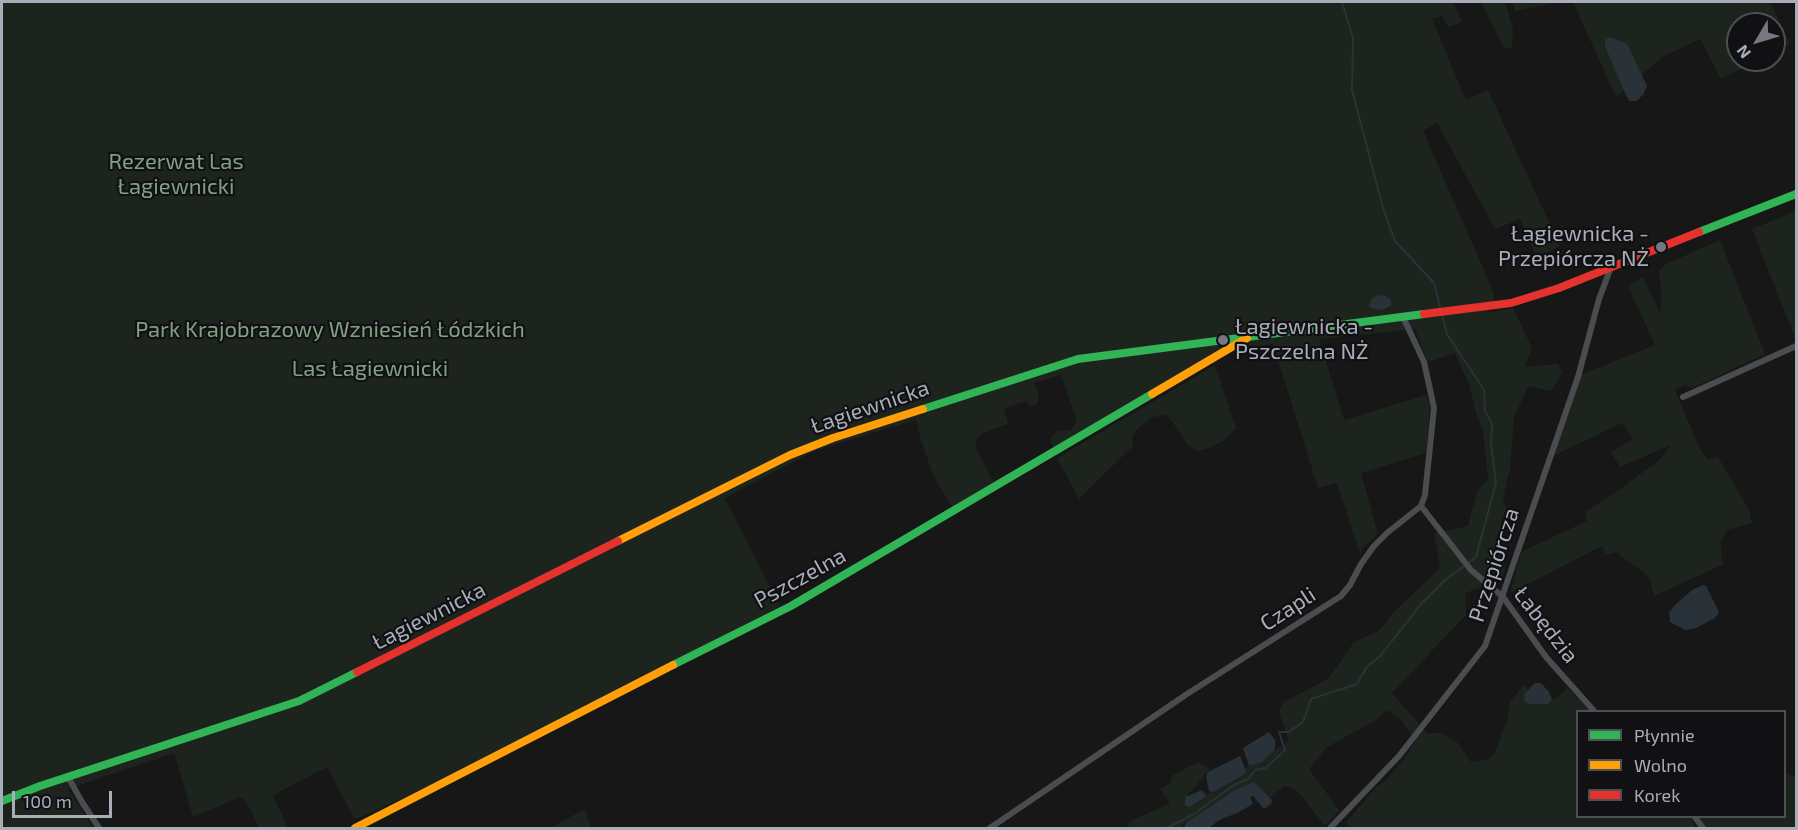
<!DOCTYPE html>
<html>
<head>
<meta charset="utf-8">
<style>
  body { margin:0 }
  #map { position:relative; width:1798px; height:830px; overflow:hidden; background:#171717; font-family:"Exo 2",sans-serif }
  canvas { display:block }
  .frame { position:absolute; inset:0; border:3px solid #a8adb8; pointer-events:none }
  .legend { position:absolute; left:1576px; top:710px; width:210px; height:108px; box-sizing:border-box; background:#111113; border:2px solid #4d4f55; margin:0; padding:8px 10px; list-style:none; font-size:18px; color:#a8adb8 }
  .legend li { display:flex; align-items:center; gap:12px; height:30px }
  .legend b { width:30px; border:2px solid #4d4f55 }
  .north { position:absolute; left:1726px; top:12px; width:60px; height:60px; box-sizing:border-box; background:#111113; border:2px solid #4d4f55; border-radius:50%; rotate:232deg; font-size:16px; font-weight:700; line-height:24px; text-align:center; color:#a8adb8 }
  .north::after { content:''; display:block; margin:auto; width:21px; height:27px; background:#757880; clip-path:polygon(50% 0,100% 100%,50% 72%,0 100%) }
  .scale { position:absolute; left:12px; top:791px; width:100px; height:27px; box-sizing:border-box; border:3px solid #a8adb8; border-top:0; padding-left:8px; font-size:18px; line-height:21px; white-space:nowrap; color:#a8adb8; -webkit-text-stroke:4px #111113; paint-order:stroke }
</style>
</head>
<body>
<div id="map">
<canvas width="1798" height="830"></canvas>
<div class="frame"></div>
<ul class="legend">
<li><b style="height:8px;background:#30b455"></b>Płynnie</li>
<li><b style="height:8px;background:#ff9f0a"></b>Wolno</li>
<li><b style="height:8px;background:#e5322d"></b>Korek</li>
</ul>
<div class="north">N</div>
<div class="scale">100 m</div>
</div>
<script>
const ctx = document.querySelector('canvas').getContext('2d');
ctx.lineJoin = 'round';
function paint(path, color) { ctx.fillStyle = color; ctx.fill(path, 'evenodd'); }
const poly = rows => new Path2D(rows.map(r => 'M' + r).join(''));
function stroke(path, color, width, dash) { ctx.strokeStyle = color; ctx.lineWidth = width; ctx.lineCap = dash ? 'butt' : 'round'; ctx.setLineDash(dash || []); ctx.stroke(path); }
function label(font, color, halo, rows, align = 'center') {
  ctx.font = font + ' "Exo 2",sans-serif'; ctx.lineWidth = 4.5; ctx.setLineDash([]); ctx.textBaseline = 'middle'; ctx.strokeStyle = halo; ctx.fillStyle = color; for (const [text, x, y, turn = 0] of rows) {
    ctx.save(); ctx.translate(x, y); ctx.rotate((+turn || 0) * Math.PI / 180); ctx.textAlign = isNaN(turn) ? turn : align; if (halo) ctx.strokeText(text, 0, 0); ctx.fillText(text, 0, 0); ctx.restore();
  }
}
const green = poly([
  [2,2,1453,2,1462,22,1449,27,1442,16,1432,19,1466,100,1488,90,1560,246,1537,258,1520,219,1495,229,1437,123,1423,131,1494,293,1494,300,1492,301,1488,313,1513,308,1532,348,1525,367,1558,364,1562,373,1551,391,1528,386,1514,418,1510,470,1503,497,1506,509,1496,542,1505,566,1502,580,1465,593,1466,615,1392,693,1427,733,1441,733,1457,742,1471,762,1490,759,1495,752,1508,717,1509,703,1524,685,1528,690,1524,694,1525,702,1548,704,1552,699,1559,697,1567,687,1590,711,1578,712,1578,816,1690,817,1696,828,1351,828,1346,823,1375,788,1386,780,1407,755,1416,740,1401,720,1387,710,1373,722,1327,747,1309,769,1339,810,1328,823,1324,825,1302,796,1291,787,1284,786,1270,798,1254,782,1182,825,1182,828,1129,828,1129,822,1170,803,1160,789,1171,782,1172,776,1198,762,1210,769,1188,795,1194,803,1260,759,1289,741,1279,713,1283,702,1328,679,1354,642,1379,631,1393,613,1440,568,1434,533,1468,526,1477,492,1488,478,1483,431,1476,413,1469,384,1455,353,1428,362,1415,329,1319,339,1344,420,1426,395,1430,406,1426,453,1361,473,1378,534,1361,549,1361,556,1337,483,1318,488,1273,344,1218,351,1054,448,1050,441,1052,436,1059,430,1070,431,1077,422,1061,375,1034,383,1039,393,1038,403,1031,406,1026,401,1004,408,1008,424,983,433,976,439,976,449,994,482,952,507,933,475,920,437,916,420,814,451,725,498,780,606,585,709,468,769,358,818,354,818,327,767,273,795,288,828,259,828,250,809,244,799,240,797,193,817,174,753,68,789,93,828,2,828],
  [1481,2,1505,2,1513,30,1512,47,1505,49],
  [1512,2,1559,2,1515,11],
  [1573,2,1770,2,1790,44,1774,52,1774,24,1738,24,1738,60,1758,60,1721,79,1700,39,1661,58,1616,97],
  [1796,211,1796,340,1752,229],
  [1720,240,1765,354,1692,388,1684,385,1675,390,1700,449,1708,460,1718,457,1749,510,1752,523,1727,530,1721,542,1721,556,1724,564,1654,596,1649,577,1616,552,1606,555,1602,546,1510,593,1521,552,1587,521,1585,512,1616,492,1658,461,1671,445,1620,467,1611,452,1633,439,1622,423,1553,456,1581,375,1655,345,1628,286,1643,277,1661,315,1661,290,1659,271,1666,264],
  [1215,365,1236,428,1225,440,1212,447,1198,451,1188,446,1178,430,1167,415,1153,417,1138,428,1132,437,1133,446,1079,499,1057,458],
  [1785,773,1796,777,1796,828,1706,828,1700,817,1784,816],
  [585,809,591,828,550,828]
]);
const water = poly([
  [1610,37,1627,44,1647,86,1643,95,1636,101,1629,101,1625,93,1605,46,1605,40],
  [1380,295,1387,297,1391,300,1391,306,1381,310,1371,308,1369,305,1371,300,1376,296],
  [1703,585,1706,586,1719,612,1715,618,1694,629,1685,630,1670,622,1669,612,1676,604,1692,590],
  [1535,683,1541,683,1549,692,1552,699,1548,704,1531,704,1525,702,1524,694],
  [1269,732,1275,740,1275,749,1262,762,1249,766,1243,748],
  [1240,756,1246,771,1242,776,1212,792,1209,791,1206,776,1208,772],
  [1254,782,1272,800,1271,804,1266,808,1263,808,1253,796,1250,797,1253,804,1237,813,1219,820,1209,828,1184,828,1186,823,1235,790],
  [1202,790,1206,795,1202,799,1190,807,1185,805,1185,797]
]);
const stream = poly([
  [1167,828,1194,814,1234,785,1248,779,1255,770,1266,768,1285,750,1279,732,1289,732,1303,722,1311,699,1357,684,1366,668,1381,655,1421,604,1444,581,1476,557,1496,483,1491,443,1492,424,1485,411,1484,390,1447,334,1434,283,1395,241,1383,208,1352,90,1353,38,1342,2]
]);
const street = poly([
  [1683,397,1796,346],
  [1421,506,1471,570,1503,597,1546,657,1595,712],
  [68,777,82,802,99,828],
  [1694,816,1703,828],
  [990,828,1187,694,1341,596,1350,585,1361,564,1374,546,1387,533,1421,506,1425,495,1434,408,1424,362,1403,317],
  [1330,828,1399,756,1485,646,1578,377,1599,299,1611,267]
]);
const fast = poly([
  [1699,232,1796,194],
  [923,409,1078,359,1424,314],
  [673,665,791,606,1152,394],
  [2,801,40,786,299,701,357,672]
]);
const slow = poly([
  [1152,394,1247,338],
  [618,541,790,455,833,438,923,409],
  [355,828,673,665]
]);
const jam = poly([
  [1424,314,1511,303,1559,288,1699,232],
  [357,672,618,541]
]);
const markers = [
  [1661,247,6,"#757880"],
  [1223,340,6,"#757880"]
];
const parkNames = [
  ["Rezerwat Las",176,162],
  ["Łagiewnicki",176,187],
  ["Park Krajobrazowy Wzniesień Łódzkich",330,330],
  ["Las Łagiewnicki",370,369]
];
const poiNames = [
  ["Łagiewnicka -",1649,234],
  ["Przepiórcza NŻ",1649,259],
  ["Łagiewnicka -",1235,327,"left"],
  ["Pszczelna NŻ",1235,352,"left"]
];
const streetNames = [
  ["Łagiewnicka",870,407,-19],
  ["Przepiórcza",1494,565,-72],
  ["Pszczelna",800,578,-29],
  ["Czapli",1288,609,-33],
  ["Łagiewnicka",429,616,-27],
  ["Łabędzia",1546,625,52]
];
paint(green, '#1d241e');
paint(water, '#2a3239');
stroke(stream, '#2a3239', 2);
stroke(street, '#4b4c50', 6);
stroke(fast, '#30b455', 8);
stroke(slow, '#ff9f0a', 8);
stroke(jam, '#e5322d', 8);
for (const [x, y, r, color] of markers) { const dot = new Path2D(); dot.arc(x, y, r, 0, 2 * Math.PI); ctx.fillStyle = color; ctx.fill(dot); stroke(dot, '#111113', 2); }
label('22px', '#7fa381', '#111113', parkNames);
label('22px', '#a8adb8', '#111113', poiNames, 'right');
label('22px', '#a8adb8', '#111113', streetNames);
</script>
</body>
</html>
